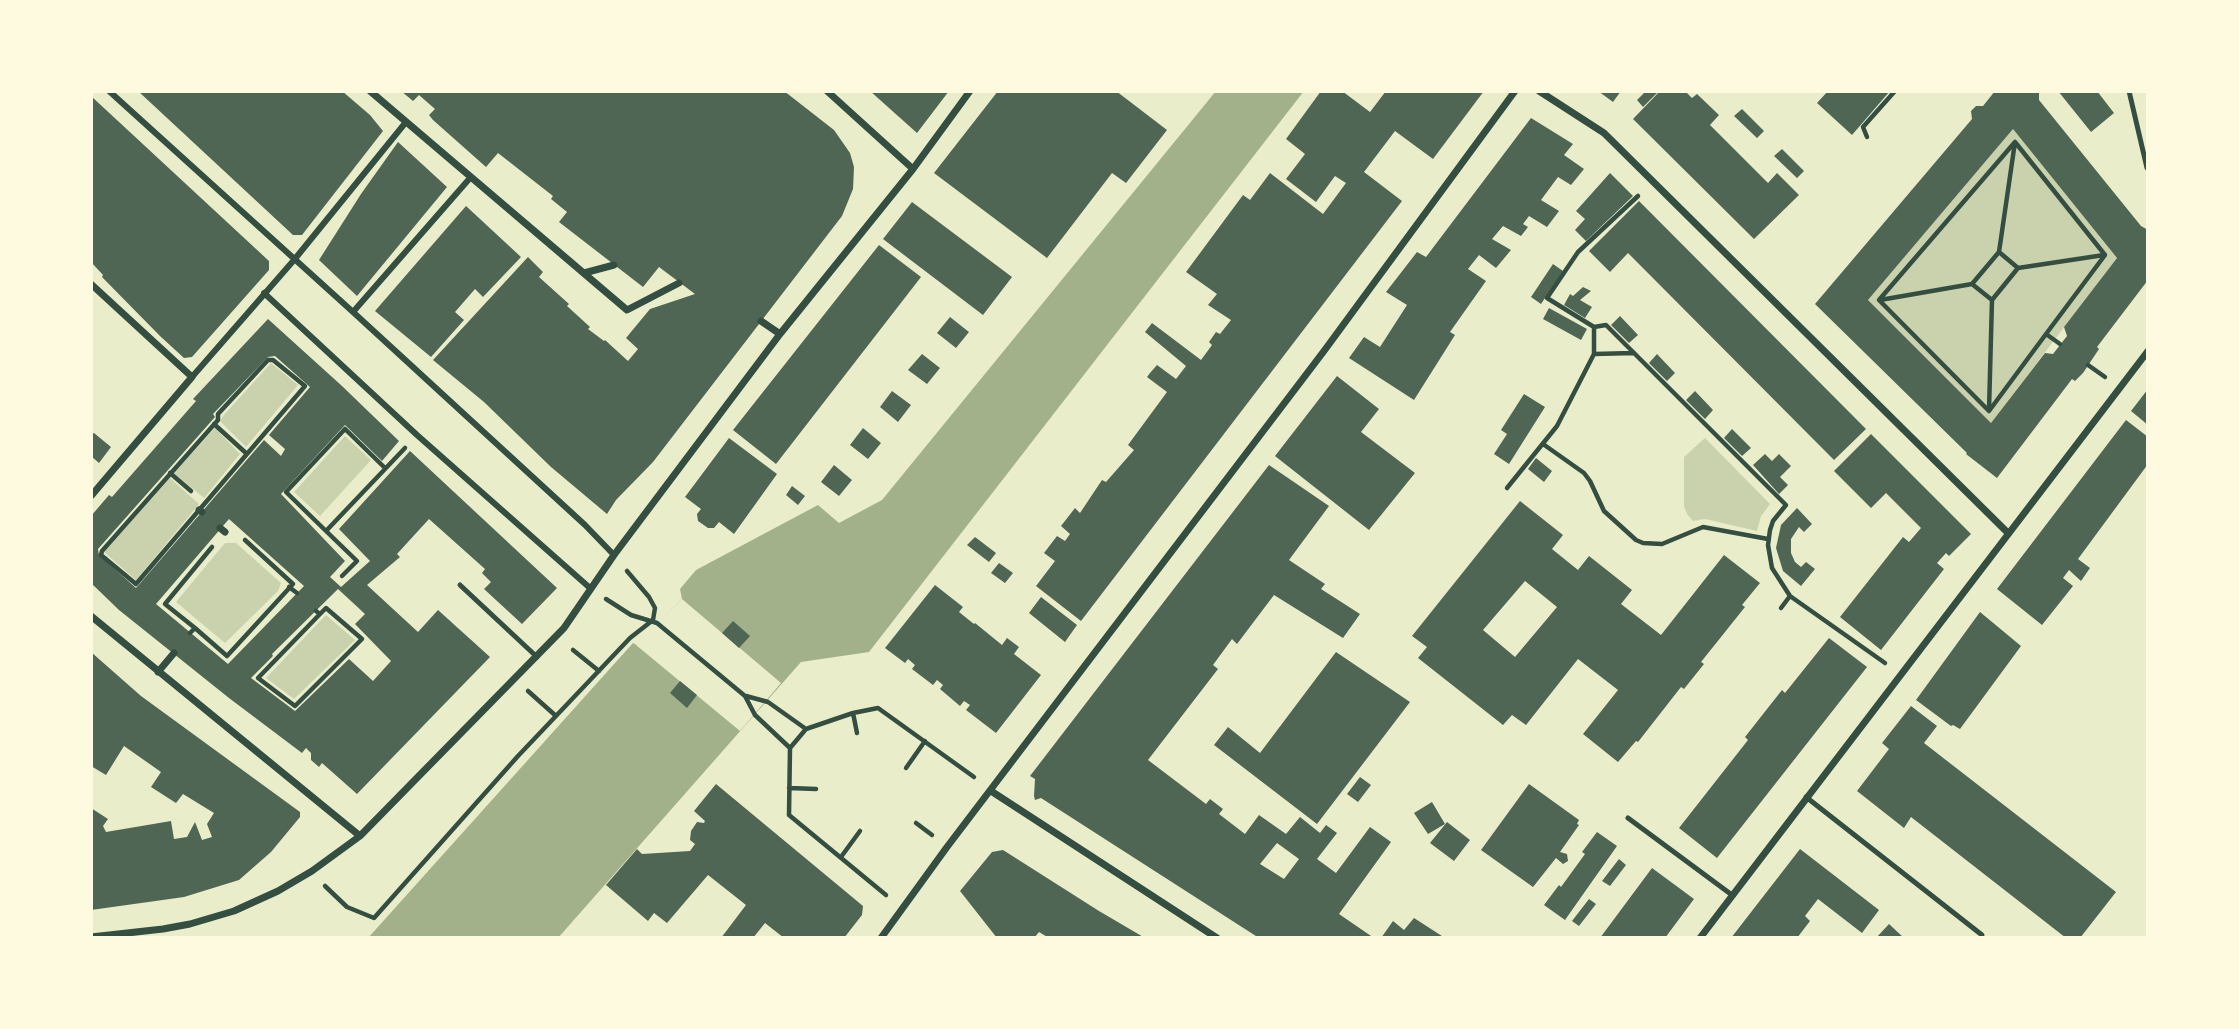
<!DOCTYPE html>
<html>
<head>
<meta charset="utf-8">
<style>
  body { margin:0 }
  #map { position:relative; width:2239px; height:1029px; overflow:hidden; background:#e9edc9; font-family:"Roboto Condensed",sans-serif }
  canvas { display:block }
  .frame { position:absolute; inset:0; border:93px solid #fefae0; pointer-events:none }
</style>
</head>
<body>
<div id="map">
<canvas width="2239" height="1029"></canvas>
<div class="frame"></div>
</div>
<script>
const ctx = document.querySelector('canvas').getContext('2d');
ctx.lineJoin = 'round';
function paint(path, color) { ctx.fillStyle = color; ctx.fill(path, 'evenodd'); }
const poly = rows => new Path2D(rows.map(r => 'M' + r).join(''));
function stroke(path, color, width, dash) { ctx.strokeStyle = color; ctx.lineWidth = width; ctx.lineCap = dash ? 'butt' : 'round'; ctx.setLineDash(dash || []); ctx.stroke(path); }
const green = poly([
  [2013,129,2117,258,1991,423,1868,300],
  [271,363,298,385,246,447,220,421,223,416],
  [215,428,240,454,204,498,174,473],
  [345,436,371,460,320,516,294,492],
  [1705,438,1770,504,1761,516,1757,531,1705,519,1693,521,1687,514,1684,506,1684,457],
  [170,478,199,504,136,580,104,552],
  [225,543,236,543,281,583,278,591,225,643,176,602],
  [326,615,355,640,294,699,266,678]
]);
const water = poly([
  [1216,91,1304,91,869,652,801,662,558,938,368,938,633,643,637,645,682,599,680,589,696,570,818,505,839,523,882,500]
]);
const pier = poly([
  [682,599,781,683,740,731,636,645]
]);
const building = poly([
  [138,91,342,91,370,115,383,131,302,235,293,235],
  [401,91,784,91,834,130,850,153,854,167,853,189,842,216,653,462,616,500,607,514,551,467,484,402,433,360,528,257,543,272,539,277,569,304,567,306,590,327,588,329,604,341,605,340,628,361,638,349,626,338,650,309,695,294,659,267,643,287,559,222,567,212,551,199,553,196,498,153,486,167,433,120,429,115,435,109,419,95,413,101],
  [870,91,949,91,917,133],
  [998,91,1116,91,1167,130,1126,183,1112,173,1047,258,934,173],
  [1321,91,1342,91,1370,112,1386,91,1484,91,1433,159,1395,131,1364,172,1402,201,1081,621,1036,586,1055,561,1044,553,1057,536,1065,541,1070,534,1061,526,1075,508,1080,513,1102,480,1106,482,1134,450,1128,445,1167,392,1147,377,1150,373,1157,365,1176,379,1186,366,1145,332,1152,323,1201,360,1212,345,1209,342,1216,332,1220,334,1231,320,1208,305,1217,294,1186,272,1243,195,1250,200,1270,173,1323,214,1346,183,1335,176,1316,202,1286,179,1305,154,1286,139],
  [1598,91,1621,91,1613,102],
  [1646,91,1659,91,1643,107,1637,100],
  [1660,91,1685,91,1692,98,1697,94,1719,115,1710,125,1768,183,1777,173,1799,195,1754,239,1633,119],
  [1828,91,1890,91,1852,135,1817,103],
  [1995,91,2039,91,2039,100,2141,226,2148,230,2148,280,2097,347,2099,349,2083,373,2075,381,2072,379,1997,478,1966,454,1967,453,1815,304,1972,119,1971,111,1976,106,1983,106],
  [2013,129,2117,258,2064,327,2067,336,2053,354,2045,353,1991,423,1868,300],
  [2058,91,2097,91,2114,113,2091,132],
  [91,96,269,261,269,270,192,357,184,358,160,336,102,277,103,275,91,262],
  [1742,109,1764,131,1757,138,1734,116],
  [1531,118,1573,144,1564,155,1584,169,1571,185,1558,177,1541,200,1559,211,1547,227,1529,216,1523,224,1528,227,1521,236,1503,226,1492,239,1511,250,1496,268,1479,255,1468,269,1486,281,1450,332,1455,335,1414,400,1349,358,1364,337,1380,347,1407,305,1386,292,1417,252,1426,257],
  [398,142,447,187,357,296,319,260,361,194],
  [1782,149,1804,171,1797,178,1774,156],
  [1610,173,1633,196,1586,241,1575,230,1585,219,1576,211],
  [1639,201,1866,429,1834,460,1628,253,1610,272,1589,251],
  [912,202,1012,277,983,315,883,239],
  [466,206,521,257,483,297,475,289,455,312,464,320,431,357,375,311],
  [879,245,921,277,776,464,733,430],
  [1553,264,1563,271,1541,304,1531,297],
  [1583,287,1591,291,1580,300,1592,307,1585,318,1564,305,1570,294,1573,296],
  [1549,308,1587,329,1581,340,1543,319],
  [1620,316,1638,335,1629,343,1611,325],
  [950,317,969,332,956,348,937,333],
  [268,319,342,386,399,441,382,461,345,425,281,494,345,561,330,577,341,587,370,561,339,529,410,451,557,588,522,624,484,589,491,582,482,573,485,569,429,519,397,554,400,557,367,585,418,632,438,610,490,657,357,794,322,763,319,767,311,760,311,753,306,748,302,753,229,698,119,610,91,583,91,516,109,495,112,497,196,401,193,399],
  [275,356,310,387,269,435,285,449,281,456,264,440,136,588,99,555,98,549,215,417,213,414,268,357],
  [229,519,304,586,228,664,156,604],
  [338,589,365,614,355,624,391,661,373,681,349,659,295,711,251,678,273,656,272,654],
  [922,354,940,368,927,384,908,370],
  [1657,354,1675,373,1667,381,1649,363],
  [1337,376,1379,409,1361,432,1415,473,1369,530,1275,456],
  [2148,389,2148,425,2131,411],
  [892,391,911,405,898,422,880,407],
  [1695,391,1713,410,1705,419,1686,400],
  [1524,394,1545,407,1509,464,1494,454,1507,434,1501,430],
  [2126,420,2148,437,2148,464,2078,559,2090,568,2081,581,2069,570,2063,578,2073,586,2042,625,1997,589],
  [863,428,881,443,868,459,850,445],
  [1732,429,1751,448,1742,456,1724,438],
  [94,433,111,447,99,463,91,456,91,435],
  [1871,434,1971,534,1949,556,1946,553,1937,563,1944,569,1881,650,1840,617,1903,537,1909,542,1921,528,1886,493,1871,508,1834,471],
  [729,438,777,474,734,534,719,522,714,528,708,528,698,521,697,514,701,509,685,497],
  [1765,454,1772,461,1779,454,1791,466,1780,477,1788,485,1779,494,1753,465],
  [1536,458,1552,471,1544,482,1528,469],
  [834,465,852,480,839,496,821,482],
  [1269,465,1329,506,1289,560,1325,584,1321,589,1360,614,1343,638,1274,595,1237,644,1232,639,1213,665,1218,669,1148,760,1206,804,1210,799,1223,809,1219,814,1245,834,1259,815,1286,834,1300,817,1320,833,1326,825,1337,833,1317,859,1336,873,1370,827,1391,842,1339,914,1374,938,1259,938,1041,798,1035,800,1034,796,1035,779,1030,776],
  [1277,843,1299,859,1284,879,1260,864],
  [792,486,805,496,798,505,786,495],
  [1520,501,1563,535,1552,549,1578,570,1589,556,1632,590,1621,604,1661,635,1724,555,1760,583,1742,605,1745,607,1701,662,1704,664,1684,689,1681,687,1638,742,1636,741,1618,762,1583,734,1618,690,1578,659,1526,725,1512,715,1503,725,1418,658,1427,647,1412,636],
  [1525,581,1557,607,1515,657,1483,630],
  [1797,508,1812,524,1804,532,1799,527,1791,539,1791,553,1795,562,1801,567,1806,562,1815,569,1801,586,1783,571,1776,548,1781,525],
  [975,537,996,553,989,562,967,545],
  [999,563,1013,573,1005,583,991,573],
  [935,585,963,607,959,612,974,624,975,623,1002,645,1007,638,1019,647,1014,654,1041,675,996,733,966,710,970,705,964,701,960,706,940,689,943,685,937,680,933,685,912,669,915,665,908,659,905,663,885,648],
  [1041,597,1077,625,1065,642,1029,613],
  [1980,612,2021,646,1960,729,1953,725,1951,726,1916,700],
  [733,621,750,636,739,648,722,633],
  [1829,638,1867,667,1717,858,1679,828,1748,740,1745,737,1782,690,1785,693],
  [91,652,141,696,300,812,300,817,271,852,239,880,184,897,91,910,91,808,108,819,103,826,106,832,171,821,174,839,187,837,195,822,202,840,212,837,207,824,214,813,183,794,176,803,151,787,161,772,124,746,106,775,91,766],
  [1336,652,1410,702,1317,824,1214,745,1228,727,1260,753],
  [680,681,697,695,687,708,670,693],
  [1911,706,1937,726,1924,743,2116,892,2080,938,2066,938,1911,817,1904,828,1857,791,1889,749,1882,743],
  [1360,777,1371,785,1358,802,1347,794],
  [716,784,863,906,862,915,844,938,784,938,765,923,753,938,743,938,740,936,738,938,721,938,746,905,708,875,667,923,654,913,648,921,606,885,637,849,642,854,690,851,695,844,690,840,691,831,697,822,704,823,705,821,694,811],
  [1529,784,1579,820,1577,824,1579,825,1560,852,1567,854,1568,861,1563,864,1556,858,1533,887,1481,850],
  [1432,802,1445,824,1428,834,1414,813],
  [1447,822,1470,840,1454,861,1430,843],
  [1597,832,1617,846,1565,920,1544,905,1559,885,1561,887,1585,854,1582,852],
  [1800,849,1879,910,1862,933,1818,899,1805,916,1810,921,1797,938,1731,938],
  [1003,850,1099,911,1145,938,1049,938,1039,932,1034,938,997,938,960,891,992,852],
  [1619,859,1626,865,1610,886,1602,881],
  [1652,868,1694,899,1665,938,1600,938],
  [1589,899,1596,904,1579,926,1572,921],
  [1414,918,1445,938,1381,938,1393,921,1404,930],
  [1889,924,1904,938,1876,938]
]);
const path = poly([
  [1867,137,1863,127,1895,91],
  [1999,252,2018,268],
  [1972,284,1999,252,2015,142],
  [1880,300,1972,284,1992,300,2018,268,2104,255],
  [1594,327,1606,325,1786,505,1773,521,1770,530,1768,545,1772,568,1790,596,1885,663],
  [2046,334,1989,411,1879,300,2015,142,2105,255,2046,334,2060,344],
  [1594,354,1634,353],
  [268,360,273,360,305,386,136,584,101,555,102,551,218,420,218,414,268,360],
  [2088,365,2105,377],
  [1989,410,1992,300],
  [214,424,247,454],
  [1543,444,1584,473,1590,481,1604,511,1636,540,1643,543,1662,544,1703,527,1768,539],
  [170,473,191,491],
  [1507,488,1557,426,1594,354,1594,327,1547,298,1578,252,1638,196],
  [326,531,286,492,345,429,385,468],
  [627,571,649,597,655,608,653,620],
  [342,576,357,561,326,531,405,448],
  [289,587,297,593],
  [606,599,631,615,657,623,745,696,755,715,790,748],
  [1781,608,1790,596],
  [316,611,320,614,326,608,362,639,295,706,258,678,320,614],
  [195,628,227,656,293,584,245,540],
  [190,633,195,628,165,604,212,547],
  [573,650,599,671],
  [528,691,556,716],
  [746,696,768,702,806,729],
  [853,713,857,733],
  [906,768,925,741],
  [789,788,816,789],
  [916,823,932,835],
  [841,857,860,831],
  [325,886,347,907,374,918,518,756,630,638,653,620],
  [886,895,789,815,790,748,806,729,853,713,878,708,974,777]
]);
const service = poly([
  [2129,91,2147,168],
  [460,585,537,657],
  [1806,797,1982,935],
  [1628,818,1732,895]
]);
const pedestrian = poly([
  [109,91,353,312,585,525,614,555],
  [264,293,417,435,590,588],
  [353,312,470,178],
  [192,377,294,260,406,122]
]);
const minor = poly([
  [370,91,627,310,679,283],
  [827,91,913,169],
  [1539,91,1604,133,2008,533],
  [584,273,614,265],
  [91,284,192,377,91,496],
  [761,321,780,334],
  [199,510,202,512],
  [220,528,225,532],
  [91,616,360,836],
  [158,672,174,653],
  [991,791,1217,938],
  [91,937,163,929,190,924,234,911,278,891,312,871,360,836,564,628,614,555,780,334,913,169,970,91],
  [881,938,947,847,1324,351,1515,91],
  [1700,938,2148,351]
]);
paint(green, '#cad2ad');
paint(water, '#a3b18a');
paint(pier, '#e9edc9');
paint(building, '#4f6655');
stroke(path, '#344e41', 4.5);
stroke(service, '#344e41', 5);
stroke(pedestrian, '#344e41', 6);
stroke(minor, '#344e41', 7);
</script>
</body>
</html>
